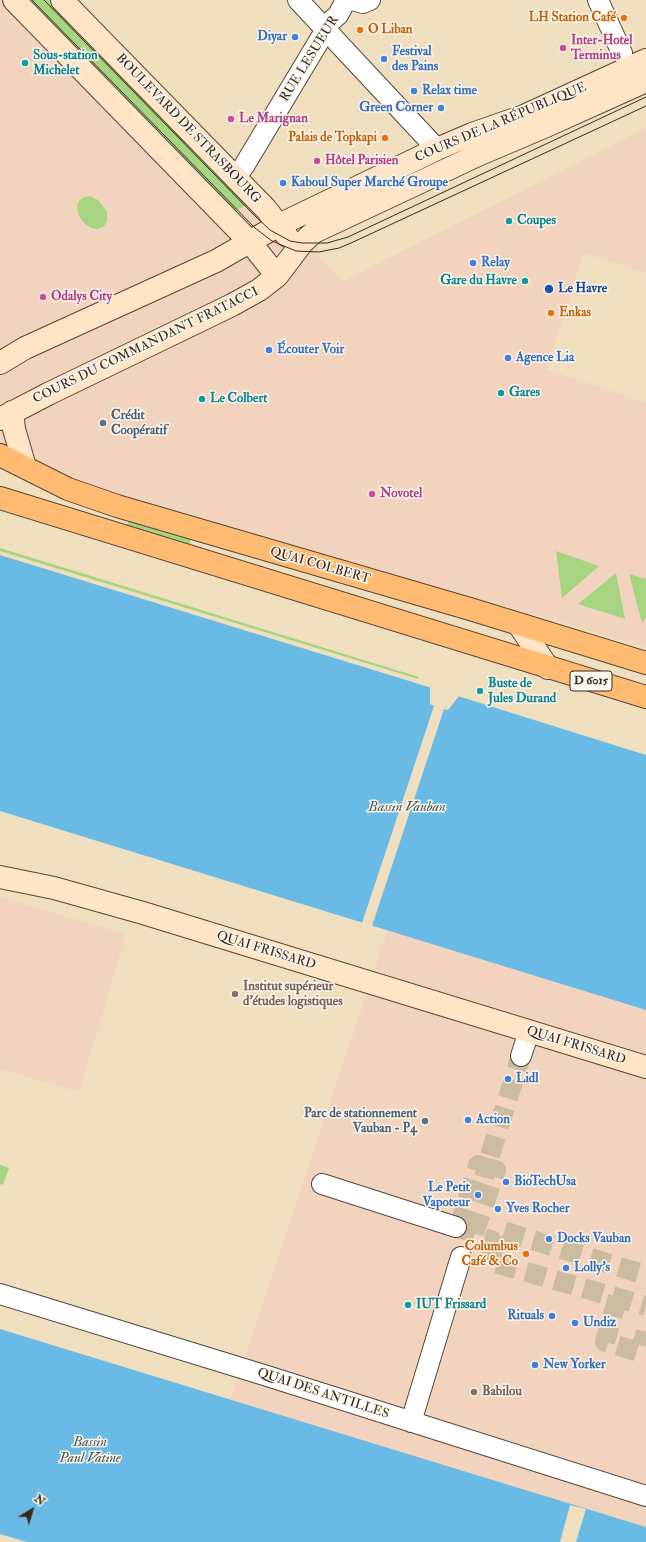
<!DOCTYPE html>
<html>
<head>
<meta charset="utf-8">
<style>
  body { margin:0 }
  #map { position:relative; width:646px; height:1542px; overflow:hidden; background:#efdfbf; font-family:"IM FELL Double Pica",serif }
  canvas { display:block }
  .north { position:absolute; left:12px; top:1490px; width:40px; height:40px; -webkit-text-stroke:3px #fbf7ec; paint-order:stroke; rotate:38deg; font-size:11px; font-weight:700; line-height:16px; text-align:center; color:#3b2a1e }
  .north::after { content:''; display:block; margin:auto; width:14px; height:18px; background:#3b2a1e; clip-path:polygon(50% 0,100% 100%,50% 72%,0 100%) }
</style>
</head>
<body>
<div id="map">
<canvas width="646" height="1542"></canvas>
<div class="north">N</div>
</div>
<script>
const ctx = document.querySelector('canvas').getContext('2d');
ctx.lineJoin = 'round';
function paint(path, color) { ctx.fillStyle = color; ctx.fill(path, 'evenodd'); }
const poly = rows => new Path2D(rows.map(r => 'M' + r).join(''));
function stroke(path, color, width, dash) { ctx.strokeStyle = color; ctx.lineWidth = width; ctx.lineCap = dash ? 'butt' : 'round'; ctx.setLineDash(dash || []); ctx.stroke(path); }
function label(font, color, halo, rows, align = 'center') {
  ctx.font = font + ' "IM FELL Double Pica",serif'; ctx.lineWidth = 3; ctx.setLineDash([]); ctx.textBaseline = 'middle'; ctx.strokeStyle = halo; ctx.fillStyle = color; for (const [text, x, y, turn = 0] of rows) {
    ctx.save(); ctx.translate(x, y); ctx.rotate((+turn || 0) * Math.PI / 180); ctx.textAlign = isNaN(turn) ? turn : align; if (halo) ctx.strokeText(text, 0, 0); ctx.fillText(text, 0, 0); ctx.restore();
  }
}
const built = poly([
  [0,0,71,0,343,281,646,128,646,273,584,253,546,369,646,403,646,648,581,628,0,466],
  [0,897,126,934,79,1092,0,1069],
  [394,912,646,979,646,1542,183,1542]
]);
const green = poly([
  [33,0,55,0,254,202,229,213,27,6],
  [90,196,98,200,107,212,107,222,103,227,97,229,91,228,83,222,78,214,77,205,80,200,84,197],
  [129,520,191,539,189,546,126,527],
  [0,548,419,677,418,679,0,551],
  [556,551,599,566,562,598],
  [616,573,625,619,578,604],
  [629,574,646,579,646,618,642,623],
  [0,1165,9,1168,3,1185,0,1184]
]);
const water = poly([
  [0,555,445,692,646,755,646,1010,0,811],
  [0,1329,646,1527,646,1542,27,1542,0,1534]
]);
const pier = poly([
  [430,687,459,696,448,710,444,709,372,926,368,925,362,923,434,706,430,704],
  [570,1505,586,1509,576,1542,560,1542]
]);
const streetTunnel = poly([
  [456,1227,496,1242,500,1230,646,1275],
  [459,1228,478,1165,486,1168],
  [474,1233,496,1170,486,1168,521,1056],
  [496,1242,488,1261,646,1306],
  [618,1297,605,1342,640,1352,646,1332]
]);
const street = poly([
  [298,0,437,149],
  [352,0,363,3,370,0],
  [598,0,622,53],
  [235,178,244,166,331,21,338,15,346,0],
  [521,1056,529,1031],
  [322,1184,456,1227],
  [0,1294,264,1375,646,1496],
  [411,1422,461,1257]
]);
const secondary = poly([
  [14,0,250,242,277,276],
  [62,0,266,209,287,236],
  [0,363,25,348,216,261,279,225,437,149,472,134,524,116,646,60],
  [12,412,14,429,25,467],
  [0,419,48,394,232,305,259,290,277,276,302,243,314,232,480,154,546,126,646,81],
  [519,625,548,668],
  [0,877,54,888,143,913,646,1067]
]);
const primary = poly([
  [0,455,68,489,117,506,470,609,646,663],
  [0,498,646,697]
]);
const tram = poly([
  [32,0,255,228,272,241,296,251,319,252,339,248,351,243,646,106],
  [44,0,254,215,270,230,290,241,302,243,327,243,348,237,646,97]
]);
const markers = [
  [624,18,4,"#e8710a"],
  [360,30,4,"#e8710a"],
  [295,37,4,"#3f7fe0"],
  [563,48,4,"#d1479c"],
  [384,59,4,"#3f7fe0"],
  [25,63,4,"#0f9aa8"],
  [414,91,4,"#3f7fe0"],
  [441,108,4,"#3f7fe0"],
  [231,119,4,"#d1479c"],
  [385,138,4,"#e8710a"],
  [317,161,4,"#d1479c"],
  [283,183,4,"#3f7fe0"],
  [509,221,4,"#0f9aa8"],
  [473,263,4,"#3f7fe0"],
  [525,281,4,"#0f9aa8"],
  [549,289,5,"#1a4fb4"],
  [43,297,4,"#d1479c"],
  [551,313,4,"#e8710a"],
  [269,350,4,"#3f7fe0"],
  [508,358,4,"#3f7fe0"],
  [501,393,4,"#0f9aa8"],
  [202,399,4,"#0f9aa8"],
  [103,423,4,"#5c6f8a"],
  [372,494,4,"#d1479c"],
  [480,691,4,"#0f9aa8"],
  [235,994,4,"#8d6e63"],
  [508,1079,4,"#3f7fe0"],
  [468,1120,4,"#3f7fe0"],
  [425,1121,4,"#5c6f8a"],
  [506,1182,4,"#3f7fe0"],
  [478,1195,4,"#3f7fe0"],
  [498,1209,4,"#3f7fe0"],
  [549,1239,4,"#3f7fe0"],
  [526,1254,4,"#e8710a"],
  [566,1268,4,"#3f7fe0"],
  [408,1305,4,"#0f9aa8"],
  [552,1316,4,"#3f7fe0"],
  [575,1323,4,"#3f7fe0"],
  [535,1365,4,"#3f7fe0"],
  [474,1392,4,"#8d6e63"]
];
const shields = [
  [591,681,42]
];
const shieldNames = [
  ["D 6015",591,681]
];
const foodNames = [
  ["LH Station Café",616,18],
  ["O Liban",368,30,"left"],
  ["Palais de Topkapi",377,138],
  ["Enkas",559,313,"left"],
  ["Columbus",518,1247],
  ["Café & Co",518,1262]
];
const shopNames = [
  ["Diyar",287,37,"right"],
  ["Festival",392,52],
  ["des Pains",392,67],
  ["Relax time",422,91],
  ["Green Corner",433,108,"right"],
  ["Kaboul Super Marché Groupe",291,183],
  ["Relay",481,263],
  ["Écouter Voir",277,350],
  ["Agence Lia",516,358],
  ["Lidl",516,1079],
  ["Action",476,1120],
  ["BioTechUsa",514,1182],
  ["Le Petit",470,1188,"right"],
  ["Vapoteur",470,1203,"right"],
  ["Yves Rocher",506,1209],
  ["Docks Vauban",557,1239],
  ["Lolly's",574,1268],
  ["Rituals",544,1316,"right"],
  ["Undiz",583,1323],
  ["New Yorker",543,1365]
];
const hotelNames = [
  ["Inter-Hotel",571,41],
  ["Terminus",571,56],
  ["Le Marignan",239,119],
  ["Hôtel Parisien",325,161],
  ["Odalys City",51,297],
  ["Novotel",380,494]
];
const cultureNames = [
  ["Sous-station",33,56],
  ["Michelet",33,71],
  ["Coupes",517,221],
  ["Gare du Havre",517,281,"right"],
  ["Gares",509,393],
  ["Le Colbert",210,399],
  ["Buste de",488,684],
  ["Jules Durand",488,699],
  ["IUT Frissard",416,1305]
];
const streetNames = [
  ["RUE LESUEUR",310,59,-58],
  ["COURS DE LA RÉPUBLIQUE",501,123,-23],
  ["BOULEVARD DE STRASBOURG",188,129,46],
  ["COURS DU COMMANDANT FRATACCI",146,346,-26],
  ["QUAI COLBERT",320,566,16],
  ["QUAI FRISSARD",266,951,17],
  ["QUAI FRISSARD",576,1046,17],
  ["QUAI DES ANTILLES",323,1394,18]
];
const transitNames = [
  ["Le Havre",558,289]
];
const serviceNames = [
  ["Crédit",111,416],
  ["Coopératif",111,431],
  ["Parc de stationnement",417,1114,"right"],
  ["Vauban - P4",417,1129,"right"]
];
const educationNames = [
  ["Institut supérieur",243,987],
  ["d'études logistiques",243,1002],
  ["Babilou",482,1392]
];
const waterNames = [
  ["Bassin Vauban",407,808],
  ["Bassin",90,1443],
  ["Paul Vatine",90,1459]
];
paint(built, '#f2d4be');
paint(green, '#a6d481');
paint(water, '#69bbe5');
paint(pier, '#efdfbf');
stroke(streetTunnel, '#cbbb9f', 20, [20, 10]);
stroke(street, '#564536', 22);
stroke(secondary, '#564536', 24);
stroke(primary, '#564536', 24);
stroke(street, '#fff', 20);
stroke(secondary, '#ffe4c6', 22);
stroke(primary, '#ffbb71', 22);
stroke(tram, '#3b2a1e', 1);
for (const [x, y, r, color] of markers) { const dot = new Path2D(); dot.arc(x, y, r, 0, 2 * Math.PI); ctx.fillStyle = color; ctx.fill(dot); stroke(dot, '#fbf7ec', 1.5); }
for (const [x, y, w] of shields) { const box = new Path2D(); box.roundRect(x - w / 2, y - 10, w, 20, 3); ctx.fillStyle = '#fbf7ec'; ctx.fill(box); stroke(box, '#3b2a1e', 1); }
label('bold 12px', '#3b2a1e', null, shieldNames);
label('bold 13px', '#c56008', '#fbf7ec', foodNames, 'right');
label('bold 13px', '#366cbe', '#fbf7ec', shopNames, 'left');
label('bold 13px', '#b23c85', '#fbf7ec', hotelNames, 'left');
label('bold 13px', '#0d838f', '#fbf7ec', cultureNames, 'left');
label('13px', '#3b2a1e', '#fbf7ec', streetNames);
label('bold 13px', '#164399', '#fbf7ec', transitNames, 'left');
label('bold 13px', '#4e5e75', '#fbf7ec', serviceNames, 'left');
label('bold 13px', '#785e54', '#fbf7ec', educationNames, 'left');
label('italic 14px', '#49565a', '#fbf7ec', waterNames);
</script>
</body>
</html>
